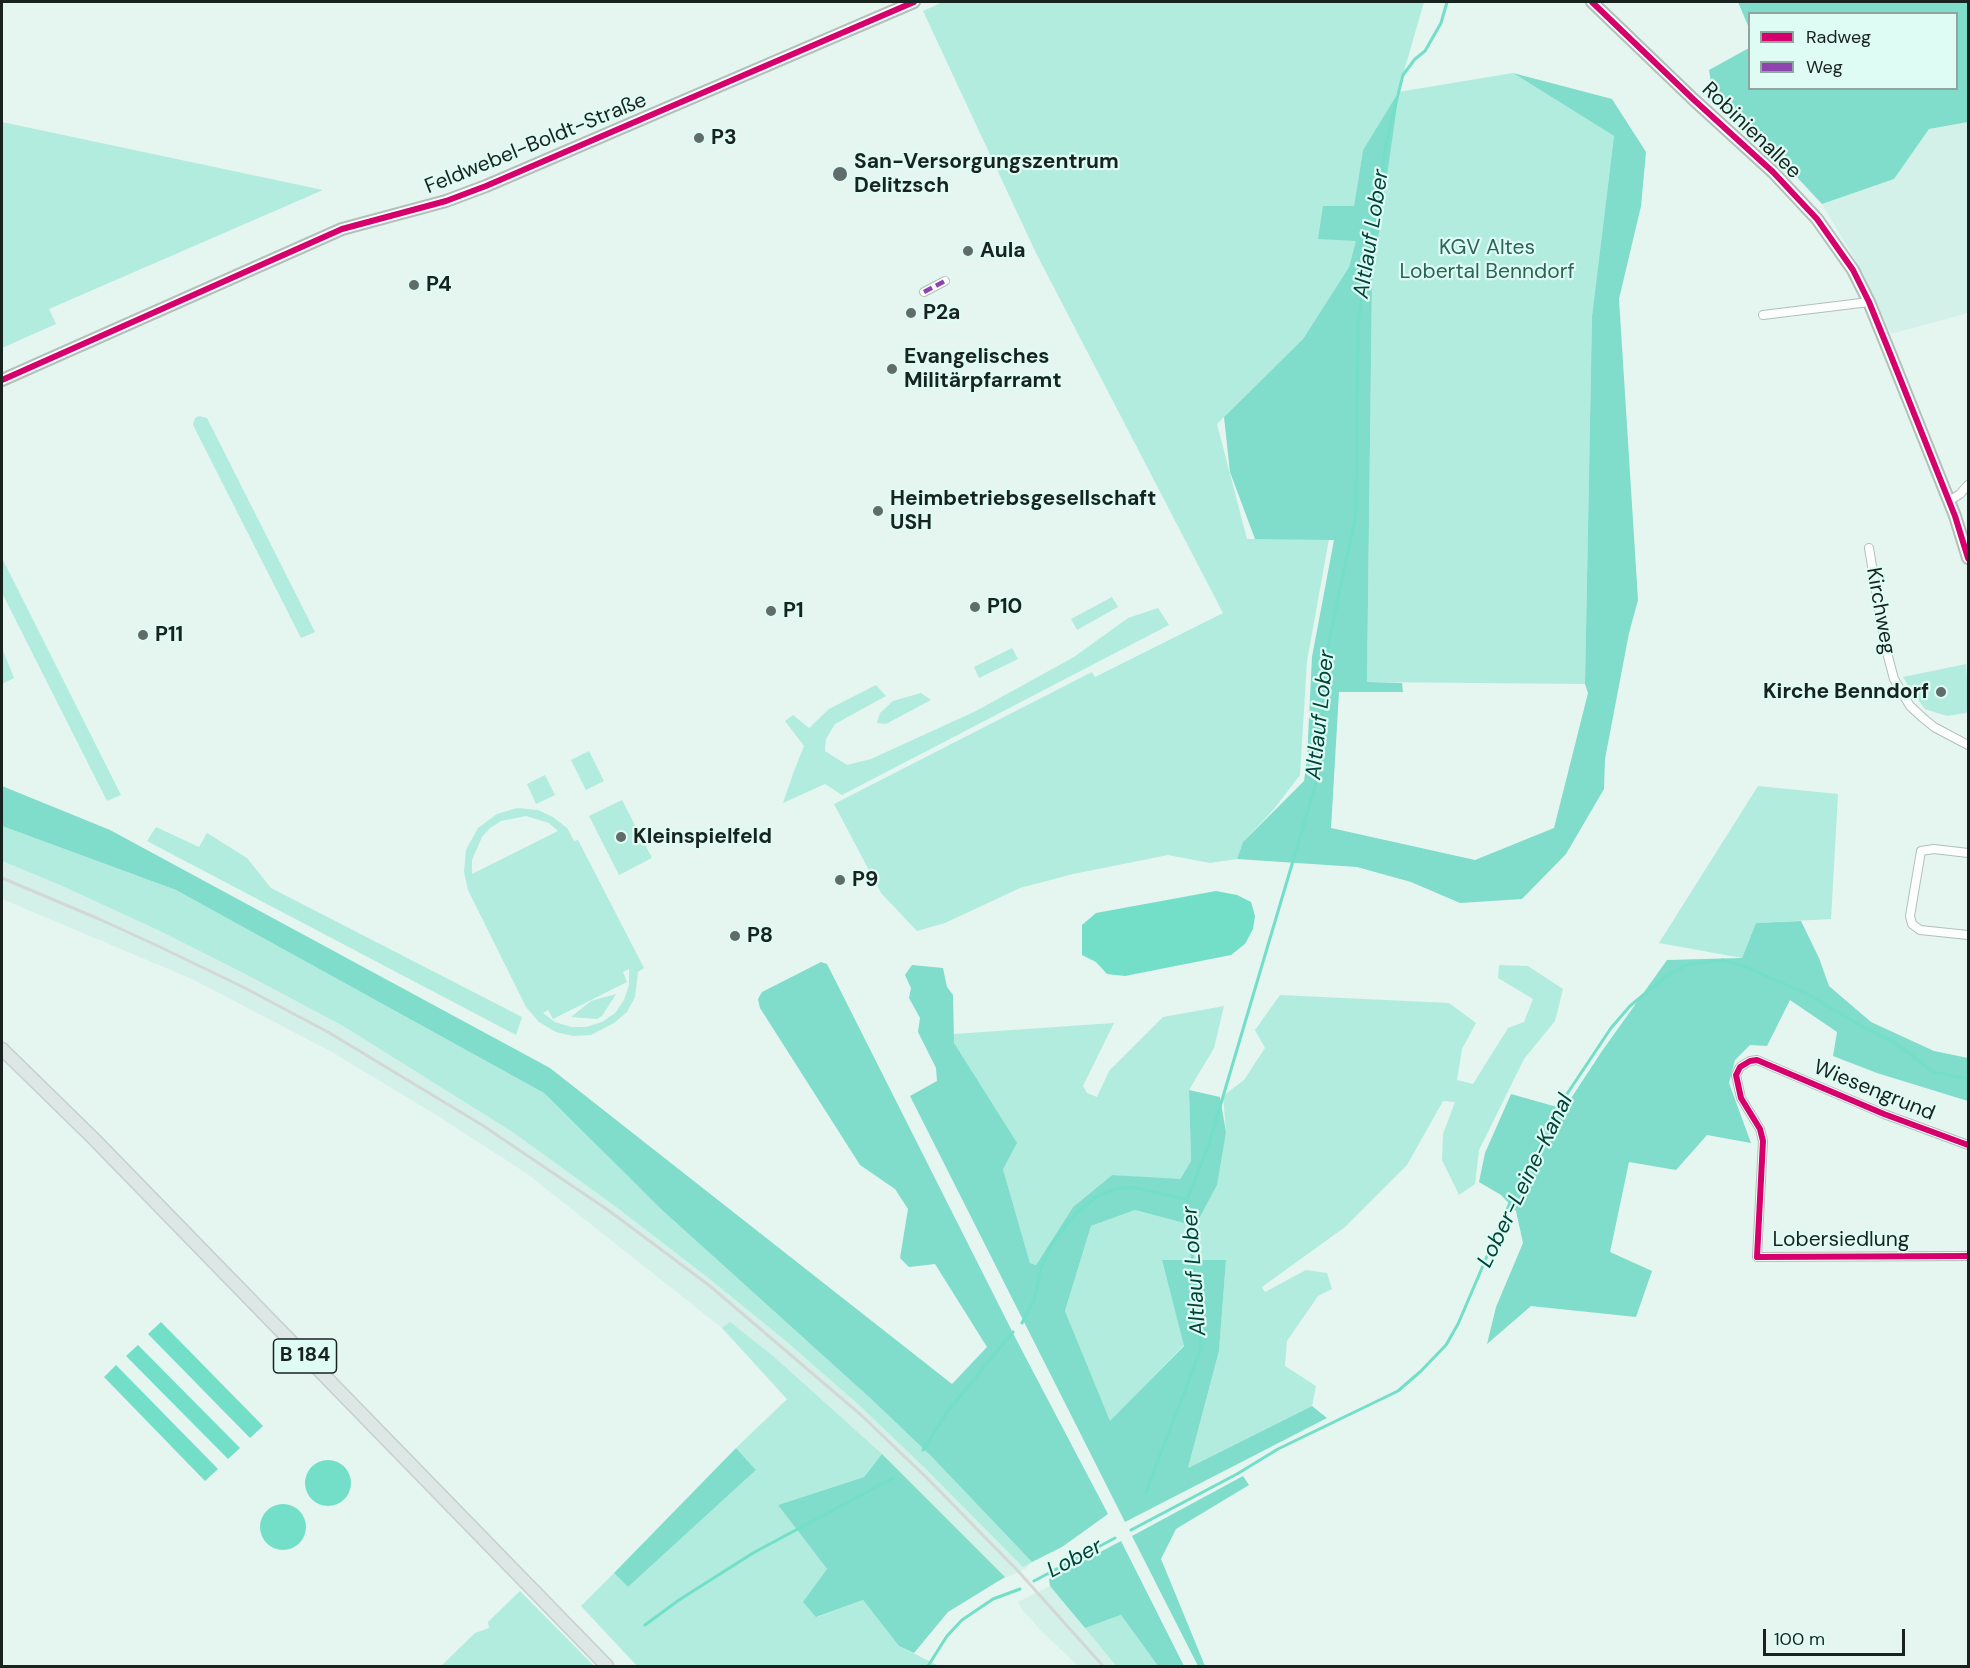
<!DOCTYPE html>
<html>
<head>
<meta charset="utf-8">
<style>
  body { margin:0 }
  #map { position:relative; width:1970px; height:1668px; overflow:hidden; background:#e5f5f0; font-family:"DM Sans",sans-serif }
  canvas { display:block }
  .frame { position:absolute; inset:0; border:3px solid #182320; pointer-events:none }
  .legend { position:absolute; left:1748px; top:12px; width:210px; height:78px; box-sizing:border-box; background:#defcf4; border:2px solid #8fa59f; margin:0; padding:8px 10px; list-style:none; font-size:18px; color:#182320 }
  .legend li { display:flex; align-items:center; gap:12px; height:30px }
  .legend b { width:30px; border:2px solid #8fa59f }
  .scale { position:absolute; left:1763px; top:1629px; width:142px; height:27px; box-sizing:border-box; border:3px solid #182320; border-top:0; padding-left:8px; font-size:18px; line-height:21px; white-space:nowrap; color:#182320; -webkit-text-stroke:4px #defcf4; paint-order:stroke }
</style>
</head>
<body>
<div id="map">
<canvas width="1970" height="1668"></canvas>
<div class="frame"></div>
<ul class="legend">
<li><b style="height:8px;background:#d6006c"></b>Radweg</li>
<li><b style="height:8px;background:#8e44ad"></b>Weg</li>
</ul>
<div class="scale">100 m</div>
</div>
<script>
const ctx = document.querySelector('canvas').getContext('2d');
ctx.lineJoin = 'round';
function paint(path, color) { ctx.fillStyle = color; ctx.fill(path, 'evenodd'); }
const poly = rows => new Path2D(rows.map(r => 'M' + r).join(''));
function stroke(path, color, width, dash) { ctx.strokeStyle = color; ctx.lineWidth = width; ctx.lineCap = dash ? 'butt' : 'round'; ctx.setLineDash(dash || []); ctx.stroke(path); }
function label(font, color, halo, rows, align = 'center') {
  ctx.font = font + ' "DM Sans",sans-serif'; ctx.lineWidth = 4.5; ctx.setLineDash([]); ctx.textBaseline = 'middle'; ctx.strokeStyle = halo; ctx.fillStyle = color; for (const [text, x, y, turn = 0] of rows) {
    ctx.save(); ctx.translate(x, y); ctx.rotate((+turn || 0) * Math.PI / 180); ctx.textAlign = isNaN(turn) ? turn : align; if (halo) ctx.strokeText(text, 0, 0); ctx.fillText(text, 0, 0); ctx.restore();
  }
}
const built = poly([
  [1968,122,1968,313,1891,334,1863,273,1822,204,1894,179,1929,129],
  [2,861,60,885,162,932,247,975,343,1026,514,1133,543,1148,660,1228,810,1343,931,1456,1032,1562,1025,1569,999,1581,873,1466,787,1399,722,1328,526,1173,433,1113,330,1051,192,979,2,899],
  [1050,1586,1116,1666,1078,1666,1040,1630,1021,1608,1018,1602]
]);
const green = poly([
  [943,2,1424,2,1398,92,1513,73,1614,136,1592,316,1585,684,1367,682,1372,282,1397,94,1363,150,1354,207,1323,206,1357,241,1349,267,1303,339,1217,424,1247,539,1329,539,1307,661,1300,775,1274,809,1243,842,1237,859,1210,863,1168,855,1073,874,1020,888,945,923,917,931,881,893,834,804,1092,672,1095,677,1223,613,1036,253,923,11],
  [2,122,323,190,49,309,56,324,2,348],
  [199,416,207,418,315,632,301,638,193,425,195,418],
  [2,558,121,795,107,801,2,593],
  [1112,597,1118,607,1077,630,1071,619],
  [1158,608,1169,625,842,795,825,784,783,803,794,771,804,746,785,721,793,715,809,728,829,709,876,685,886,696,835,724,826,739,825,751,847,765,871,759,976,711,1074,657,1128,618],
  [2,648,14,678,2,684],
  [1012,648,1018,659,979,678,974,667],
  [1966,664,1968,690,1968,708,1966,713,1947,716,1925,709,1910,689,1903,677],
  [921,693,931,700,886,724,877,723,880,713,893,701],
  [589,751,604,781,586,790,571,760],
  [545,775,555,795,536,804,527,784],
  [1758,786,1838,794,1831,919,1756,923,1742,958,1659,943],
  [622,800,652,858,619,875,589,816],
  [517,808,538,810,553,817,567,828,574,841,578,840,644,968,638,972,635,997,627,1012,614,1023,591,1035,573,1036,556,1032,539,1022,526,1007,468,890,464,872,466,850,478,828,497,814],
  [526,816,549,823,558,831,472,874,472,860,482,837,490,828,501,821],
  [629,969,629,985,624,1000,615,1013,602,1022,586,1027,571,1027,555,1022,543,1013,548,1010,553,1019,627,982,623,972],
  [2,826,176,890,544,1093,662,1210,869,1397,931,1456,1032,1562,1023,1567,926,1469,858,1404,786,1341,711,1280,615,1206,514,1133,343,1026,247,975,162,932,60,885,2,861],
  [156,827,199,847,207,833,247,858,271,888,522,1017,516,1035,147,841],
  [1499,965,1528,966,1563,989,1555,1021,1524,1059,1479,1150,1475,1184,1459,1195,1442,1160,1443,1134,1455,1102,1443,1101,1407,1165,1345,1227,1262,1287,1265,1292,1306,1270,1327,1273,1332,1289,1318,1296,1287,1341,1285,1366,1316,1386,1312,1406,1188,1468,1219,1351,1226,1260,1162,1260,1184,1345,1110,1422,1065,1311,1091,1226,1135,1210,1195,1226,1226,1132,1223,1096,1244,1080,1265,1048,1255,1030,1280,995,1449,1003,1476,1023,1462,1049,1457,1080,1473,1084,1508,1028,1524,1022,1533,999,1498,978],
  [616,994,602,1016,597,1019,571,1017,591,1001],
  [1224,1006,1214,1048,1189,1090,1191,1161,1179,1180,1112,1175,1073,1207,1036,1265,1030,1263,1003,1169,954,1043,954,1034,1114,1023,1083,1086,1087,1093,1097,1097,1109,1071,1163,1017],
  [730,1322,773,1356,882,1454,864,1477,778,1505,827,1569,817,1617,863,1600,899,1646,939,1666,637,1666,581,1606,614,1573,628,1587,756,1470,736,1448,787,1399,722,1328],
  [520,1591,594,1666,441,1666,475,1633,489,1628,488,1622],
  [1121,1615,1158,1666,1116,1666,1085,1628]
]);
const forest = poly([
  [1738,2,1968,2,1968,122,1929,129,1894,179,1822,204,1780,159,1713,94,1709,70,1749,48,1750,88,1956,88,1956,14,1750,14,1749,28],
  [1513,73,1612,99,1646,152,1641,206,1619,299,1638,600,1629,633,1605,759,1604,789,1566,854,1522,899,1460,903,1411,882,1357,867,1237,859,1243,842,1304,781,1307,759,1312,657,1334,540,1255,539,1230,472,1224,417,1303,339,1349,267,1356,241,1318,239,1323,206,1354,206,1363,150,1399,91,1372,282,1367,682,1402,683,1403,692,1339,692,1331,828,1475,860,1554,828,1588,693,1585,684,1592,316,1614,136],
  [2,786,110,830,550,1068,952,1384,987,1347,935,1264,909,1267,900,1258,908,1209,895,1189,860,1165,760,1008,758,999,762,992,821,962,827,964,1018,1343,1108,1514,1062,1547,1032,1562,931,1456,869,1397,662,1210,544,1093,176,890,2,826],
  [1801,921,1819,958,1829,986,1871,1022,1934,1051,1968,1058,1968,1101,1877,1073,1833,1056,1837,1032,1790,1000,1767,1046,1750,1045,1735,1060,1729,1083,1751,1143,1707,1135,1676,1170,1629,1162,1610,1252,1652,1271,1636,1317,1531,1306,1487,1344,1496,1307,1523,1243,1516,1211,1501,1195,1479,1182,1485,1153,1511,1094,1564,1109,1602,1051,1667,960,1742,958,1756,923],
  [912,965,943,968,947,987,953,995,954,1043,1017,1143,1003,1169,1030,1263,1036,1265,1073,1207,1112,1175,1180,1179,1191,1161,1189,1090,1220,1097,1226,1132,1217,1185,1195,1226,1135,1210,1091,1226,1065,1311,1110,1421,1184,1346,1162,1260,1226,1260,1219,1351,1188,1468,1312,1406,1327,1418,1125,1522,910,1096,937,1081,936,1068,918,1032,920,1018,909,998,911,988,905,975],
  [736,1448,756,1470,628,1587,614,1573],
  [882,1454,1005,1577,948,1612,914,1653,899,1646,863,1600,816,1617,803,1602,827,1569,778,1505,864,1477],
  [1243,1476,1249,1485,1176,1529,1161,1559,1205,1666,1198,1666,1132,1536],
  [1121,1541,1184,1666,1158,1666,1121,1615,1085,1628,1050,1586,1049,1579]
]);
const water = poly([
  [1216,891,1237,895,1251,902,1255,916,1253,929,1245,944,1231,955,1125,976,1107,974,1096,962,1082,955,1082,925,1096,913],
  [161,1322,263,1426,250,1438,148,1334],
  [138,1345,240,1448,228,1459,126,1356],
  [116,1365,218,1469,205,1481,104,1377],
  '305 1483a23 23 0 1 1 46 0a23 23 0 1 1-46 0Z',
  '260 1527a23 23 0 1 1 46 0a23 23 0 1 1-46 0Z'
]);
const stream = poly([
  [1022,1323,1035,1298,1040,1271,1049,1249,1072,1217,1096,1197,1115,1189,1133,1187,1187,1200],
  [923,1450,947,1412,1013,1332],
  [1146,1492,1201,1349,1187,1200,1208,1147,1320,770,1326,655,1356,514,1358,323,1388,134,1403,75,1415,59,1425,51,1441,23,1447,2],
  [1131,1530,1237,1474,1278,1449,1398,1391,1421,1371,1446,1345,1458,1324,1509,1205,1561,1103,1611,1028,1630,1006,1665,977,1686,965,1723,960,1746,967,1809,995,1863,1027,1897,1044,1933,1072,1968,1079],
  [1034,1581,1115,1538],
  [645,1625,679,1600,753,1553,893,1478],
  [928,1666,947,1636,962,1620,993,1599,1020,1589]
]);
const street = poly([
  [924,292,945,281],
  [1763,315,1869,302],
  [1949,501,1960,494,1968,485],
  [1869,548,1885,645,1894,679,1910,706,1923,718,1934,727,1968,745],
  [1968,853,1934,849,1921,851,1910,916,1912,924,1920,930,1968,935],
  [1968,1145,1884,1114,1757,1060,1750,1061,1740,1067,1736,1075,1741,1098,1760,1129,1763,1141,1757,1257,1968,1256]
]);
const secondary = poly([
  [1592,2,1693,99,1773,172,1817,219,1853,270,1869,302,1891,356,1955,516,1968,558],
  [2,380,342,229,446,201,486,186,914,2]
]);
const primary = poly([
  [2,1049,93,1138,607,1666]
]);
const rail = poly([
  [2,878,99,919,158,946,243,987,328,1032,482,1125,608,1210,710,1286,861,1415,928,1479,1018,1571,1103,1666]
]);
const quiet = poly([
  [924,292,945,281]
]);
const cycleway = poly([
  [1592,2,1693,99,1773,172,1817,219,1853,270,1869,302,1891,356,1955,516,1968,558],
  [2,380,342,229,446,201,486,186,914,2],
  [1968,1145,1884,1114,1757,1060,1750,1061,1740,1067,1736,1075,1741,1098,1760,1129,1763,1141,1757,1257,1968,1256]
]);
const markers = [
  [699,138,6,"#606c69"],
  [840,174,8,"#606c69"],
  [968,251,6,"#606c69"],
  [414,285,6,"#606c69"],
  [911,313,6,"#606c69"],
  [892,369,6,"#606c69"],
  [878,511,6,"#606c69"],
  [975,607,6,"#606c69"],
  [771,611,6,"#606c69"],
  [143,635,6,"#606c69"],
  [1941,692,6,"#606c69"],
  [621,837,6,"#606c69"],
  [840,880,6,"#606c69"],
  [735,936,6,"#606c69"]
];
const shields = [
  [305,1356,63]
];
const shieldNames = [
  ["B 184",305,1356]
];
const streetNames = [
  ["Robinienallee",1751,131,44],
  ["Feldwebel-Boldt-Straße",536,144,-22],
  ["Kirchweg",1880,611,80],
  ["Wiesengrund",1874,1091,22],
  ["Lobersiedlung",1841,1240]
];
const poiNames = [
  ["P3",711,138],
  ["San-Versorgungszentrum",854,162],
  ["Delitzsch",854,186],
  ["Aula",980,251],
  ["P4",426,285],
  ["P2a",923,313],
  ["Evangelisches",904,357],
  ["Militärpfarramt",904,381],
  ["Heimbetriebsgesellschaft",890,499],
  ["USH",890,523],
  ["P10",987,607],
  ["P1",783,611],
  ["P11",155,635],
  ["Kirche Benndorf",1929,692,"right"],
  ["Kleinspielfeld",633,837],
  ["P9",852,880],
  ["P8",747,936]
];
const parkNames = [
  ["KGV Altes",1487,248],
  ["Lobertal Benndorf",1487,272]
];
const waterNames = [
  ["Altlauf Lober",1372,234,-81],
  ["Altlauf Lober",1321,715,-84],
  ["Lober-Leine-Kanal",1526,1181,-64],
  ["Altlauf Lober",1195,1271,-94],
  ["Lober",1075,1559,-28]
];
paint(built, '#d4f1e9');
paint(green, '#b2ecde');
paint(forest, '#80dccb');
paint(water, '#73dfc9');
stroke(stream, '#73dfc9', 3);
stroke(street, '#b2bfbb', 10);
stroke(secondary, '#b2bfbb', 14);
stroke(primary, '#c7cfcd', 15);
stroke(street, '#fbfefd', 8);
stroke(secondary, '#fbfefd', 10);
stroke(primary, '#dde7e5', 12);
stroke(rail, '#d3d8d6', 3);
stroke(quiet, '#8e44ad', 4.5, [9, 4.5]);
stroke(cycleway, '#d6006c', 6);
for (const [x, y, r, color] of markers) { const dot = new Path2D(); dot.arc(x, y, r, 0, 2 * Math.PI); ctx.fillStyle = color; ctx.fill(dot); stroke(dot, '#defcf4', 2); }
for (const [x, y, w] of shields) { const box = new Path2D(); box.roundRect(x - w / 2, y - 17, w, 34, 4.5); ctx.fillStyle = '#defcf4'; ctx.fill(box); stroke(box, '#182320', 1.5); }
label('bold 20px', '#182320', null, shieldNames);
label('21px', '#182320', '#defcf4', streetNames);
label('bold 21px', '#182320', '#defcf4', poiNames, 'left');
label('21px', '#2a6357', '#defcf4', parkNames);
label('italic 22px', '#004338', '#defcf4', waterNames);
</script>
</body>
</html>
